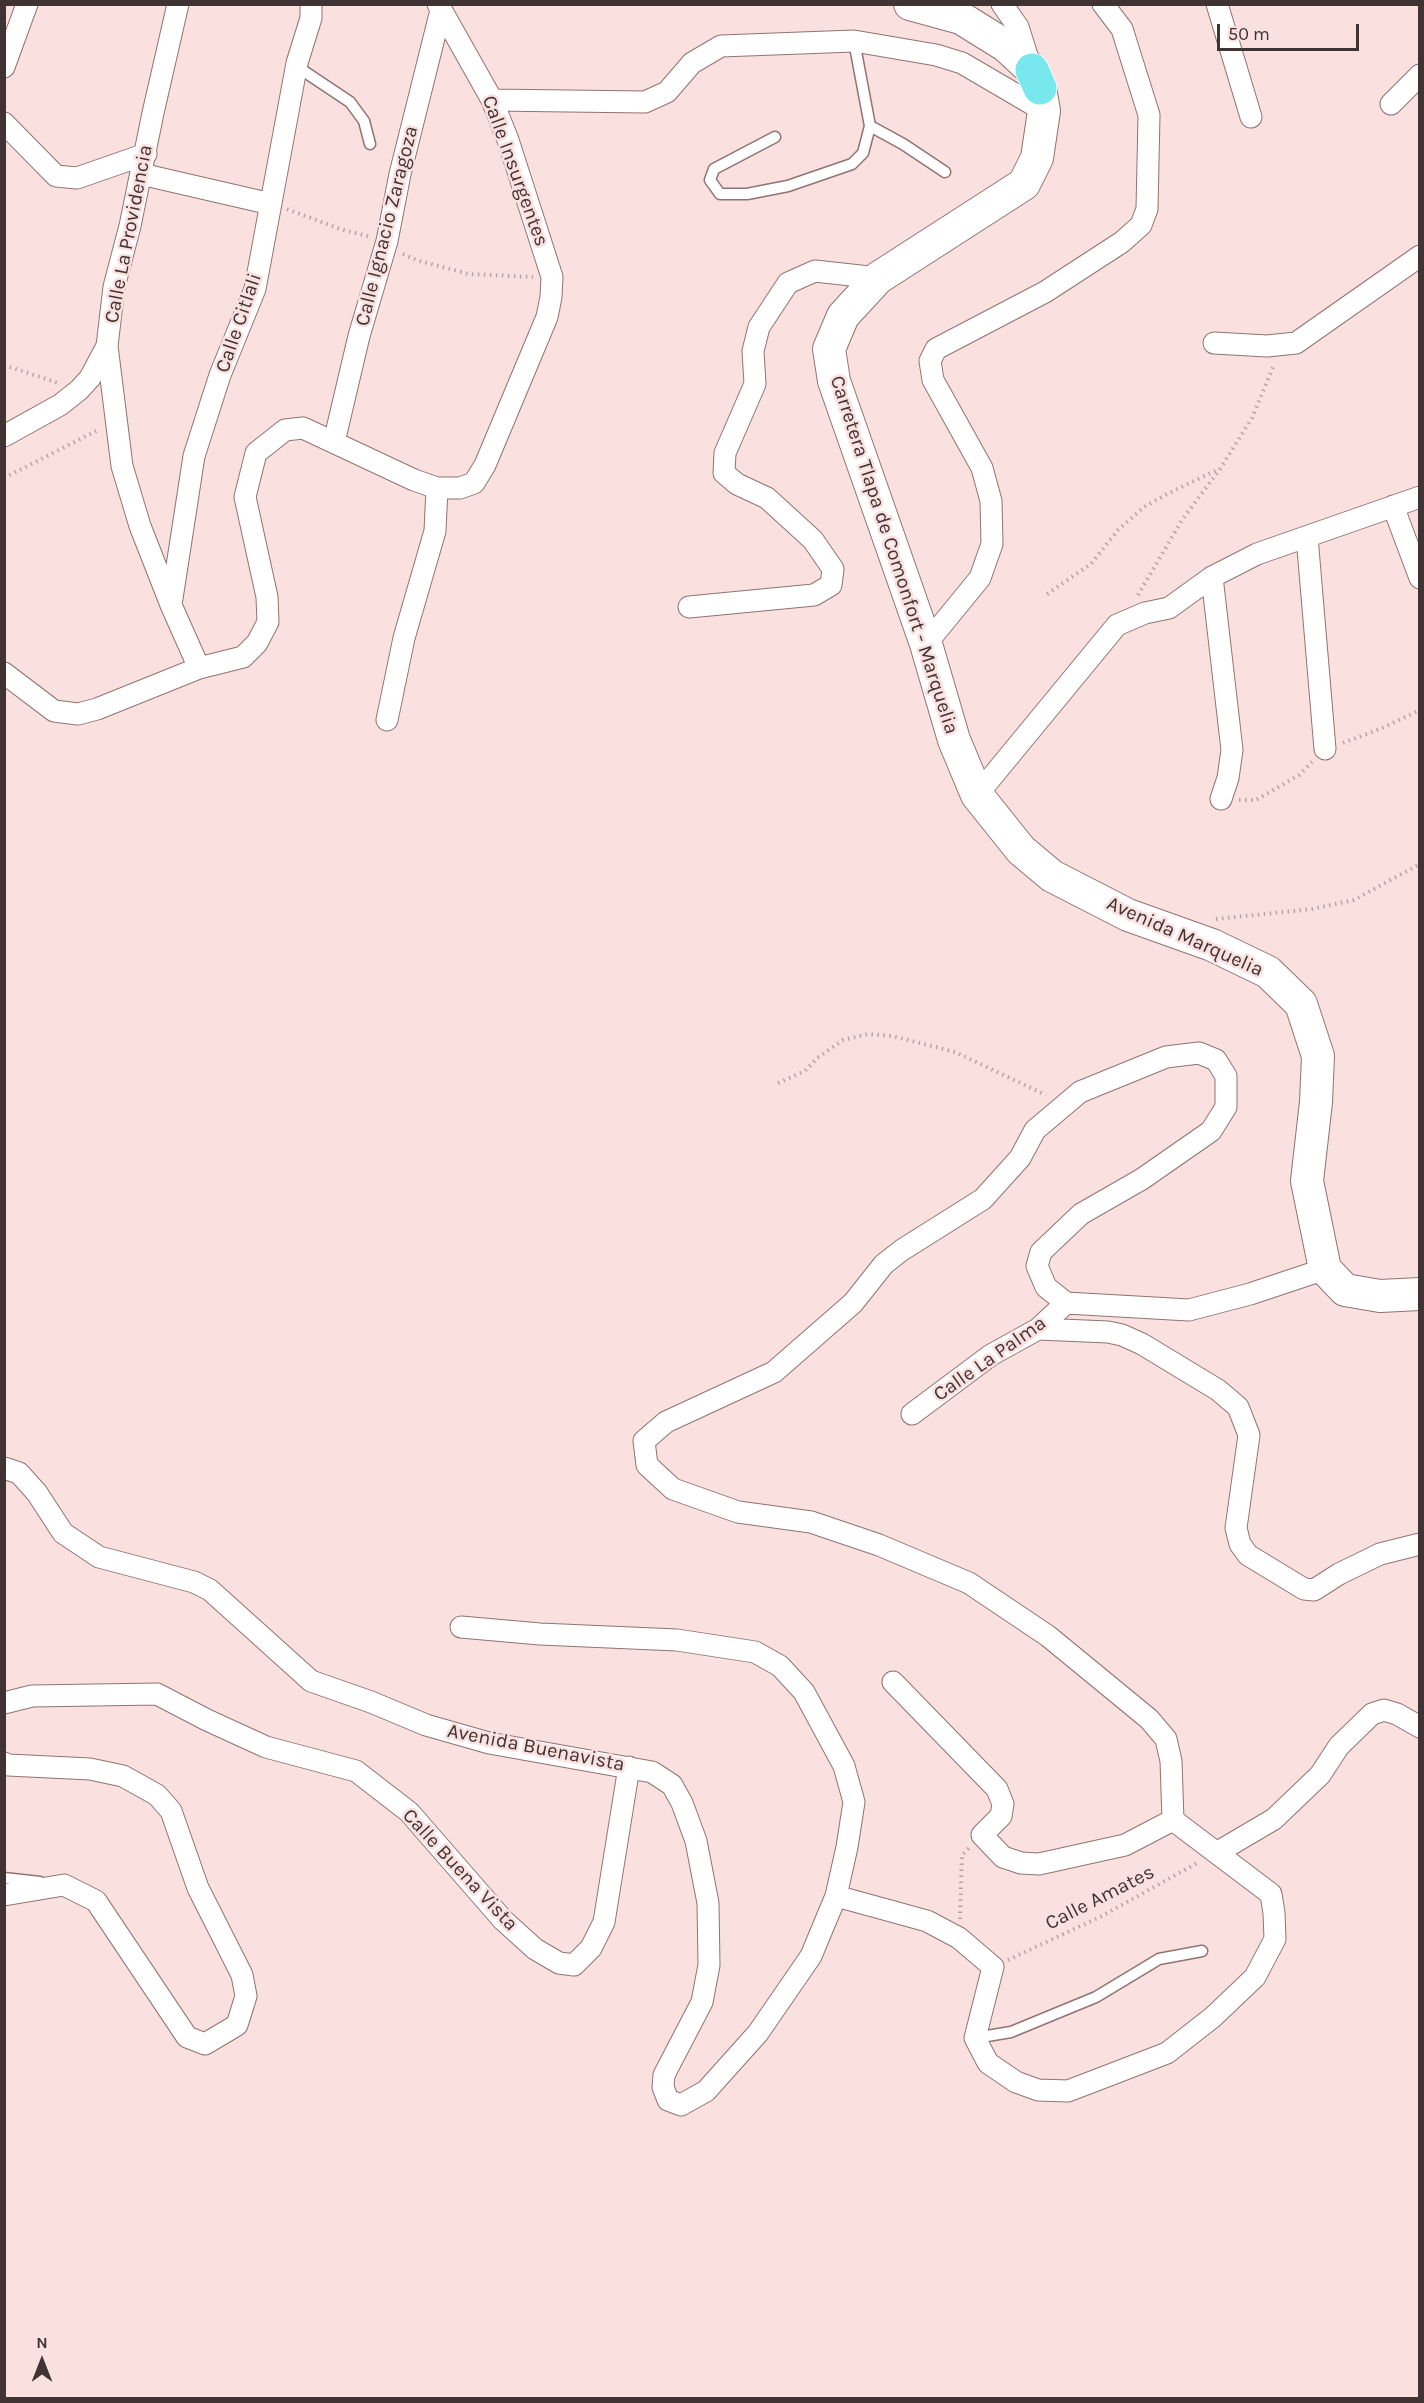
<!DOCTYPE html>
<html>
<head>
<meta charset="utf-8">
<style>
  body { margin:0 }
  #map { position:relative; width:1424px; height:2403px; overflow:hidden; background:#fbe0e0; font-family:Karla,sans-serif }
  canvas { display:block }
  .frame { position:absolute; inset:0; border:6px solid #403333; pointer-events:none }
  .north { position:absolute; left:12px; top:2331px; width:60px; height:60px; -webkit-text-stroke:4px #fbe0e0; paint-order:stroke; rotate:0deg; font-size:16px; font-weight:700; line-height:24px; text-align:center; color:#403333 }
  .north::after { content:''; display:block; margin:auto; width:21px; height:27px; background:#403333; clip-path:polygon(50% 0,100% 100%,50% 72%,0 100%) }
  .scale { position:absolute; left:1217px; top:24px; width:142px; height:27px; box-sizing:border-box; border:3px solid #403333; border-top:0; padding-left:8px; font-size:18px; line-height:21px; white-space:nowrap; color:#403333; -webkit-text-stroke:4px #fbe0e0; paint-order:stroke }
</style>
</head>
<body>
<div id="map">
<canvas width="1424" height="2403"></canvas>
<div class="frame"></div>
<div class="north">N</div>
<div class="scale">50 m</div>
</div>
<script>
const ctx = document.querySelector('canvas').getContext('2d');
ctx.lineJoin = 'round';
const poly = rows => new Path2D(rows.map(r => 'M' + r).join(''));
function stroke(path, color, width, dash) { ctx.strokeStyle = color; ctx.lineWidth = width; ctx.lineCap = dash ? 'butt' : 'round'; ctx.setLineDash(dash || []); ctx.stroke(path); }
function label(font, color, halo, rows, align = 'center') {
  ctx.font = font + ' Karla,sans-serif'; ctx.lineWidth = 5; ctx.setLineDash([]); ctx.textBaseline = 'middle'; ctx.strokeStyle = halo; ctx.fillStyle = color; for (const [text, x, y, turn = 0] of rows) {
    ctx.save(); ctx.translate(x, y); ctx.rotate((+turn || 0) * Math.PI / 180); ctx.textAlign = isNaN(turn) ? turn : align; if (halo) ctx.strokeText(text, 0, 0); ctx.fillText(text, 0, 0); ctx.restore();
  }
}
const path = poly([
  [287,209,340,229,371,237],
  [403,254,416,260,469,274,533,277],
  [4,365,58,383],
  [4,478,100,429],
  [1047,594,1091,564,1118,530,1144,507,1169,493,1219,469],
  [1138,595,1182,520,1220,469,1252,418,1274,365],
  [1343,743,1380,729,1420,710],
  [1239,800,1256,800,1299,775,1312,762],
  [1216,919,1312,909,1354,900,1420,864],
  [778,1083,805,1071,817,1058,843,1040,868,1034,892,1036,955,1052,1046,1095],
  [960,1919,962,1855,969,1848],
  [1008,1960,1102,1916,1199,1862]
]);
const service = poly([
  [297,63,305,72,350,102,364,121,370,144],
  [870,126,903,144,945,172],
  [775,137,714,169,710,180,720,194,747,194,788,186,852,164,863,153,870,126,854,41],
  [4,1878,40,1882],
  [975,2038,1011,2032,1096,1997,1159,1959,1202,1951]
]);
const minor = poly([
  [178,4,153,113,130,226,114,287,107,346,122,466,140,526,171,605,199,668],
  [1002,4,1018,27,1030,65],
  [1217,4,1251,117],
  [4,67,27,4],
  [492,100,645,102,667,92,692,63,721,46,854,41,936,55,962,63,1044,111],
  [1391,104,1420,75],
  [4,123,56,176,77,178,146,154],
  [141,174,271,204],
  [1214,343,1267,346,1296,343,1420,256],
  [4,436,60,405,79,390,90,378,107,346],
  [334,442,359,336,387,241,400,174,441,10],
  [1393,506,1420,578],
  [1307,537,1325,749],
  [1212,577,1232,750,1228,778,1221,799],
  [171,605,194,456,220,375,255,289,297,63,311,18,311,4],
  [689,607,814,595,831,585,833,569,813,540,767,498,737,484,724,473,725,453,755,384,753,351,759,327,788,283,815,271,878,278],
  [926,644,980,578,992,544,991,501,982,468,933,380,930,361,936,349,1045,292,1122,242,1141,225,1147,209,1149,115,1122,29,1103,4],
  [4,673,54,711,78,714,97,709,199,668,243,657,257,643,268,622,267,597,245,497,256,453,285,430,303,428,414,480,437,488,460,488,474,483,485,465,547,317,551,297,552,277,508,140,492,100,438,4],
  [387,720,404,638,435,531,437,488],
  [977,795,1117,625,1145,613,1169,608,1212,577,1257,554,1420,497],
  [1038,1329,1108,1332,1122,1335,1142,1344,1218,1390,1238,1407,1249,1435,1236,1528,1240,1544,1248,1555,1304,1589,1314,1590,1339,1574,1380,1554,1420,1544],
  [912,1414,991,1355,1038,1329,1066,1303],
  [4,1468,19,1473,37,1493,63,1533,99,1557,194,1582,210,1590,311,1681,371,1702,426,1725,489,1743,652,1772,672,1785,682,1803,696,1841,708,1903,709,1965,702,2002,664,2075,663,2087,668,2100,681,2105,706,2091,758,2033,811,1956,836,1896,847,1847,854,1802,844,1766,804,1692,780,1666,755,1652,677,1640,540,1634,461,1627],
  [893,1682,997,1789,1003,1804,1001,1816,982,1835,1003,1857,1021,1863,1039,1864,1125,1845,1173,1820],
  [4,1703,32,1696,157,1694,207,1720,266,1747,356,1771,409,1812,503,1920,535,1949,559,1963,574,1965,591,1948,604,1922,629,1767],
  [4,1763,8,1765,90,1769,123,1776,157,1795,171,1811,198,1888,242,1975,246,1996,237,2025,205,2044,187,2037,96,1901,64,1885,4,1895],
  [1218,1852,1274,1819,1320,1775,1339,1746,1372,1714,1384,1710,1397,1714,1420,1727],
  [836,1896,927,1921,959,1938,993,1967,975,2038,988,2063,1016,2082,1038,2090,1068,2091,1167,2053,1213,2017,1255,1977,1275,1939,1274,1913,1271,1894,1173,1820,1171,1761,1166,1739,1149,1719,1048,1636,969,1583,879,1545,811,1522,738,1512,673,1489,647,1465,644,1441,666,1422,774,1372,853,1303,884,1264,902,1250,983,1199,1020,1158,1035,1130,1080,1092,1166,1057,1199,1053,1216,1060,1226,1076,1226,1107,1211,1131,1142,1179,1081,1214,1041,1252,1037,1266,1046,1287,1066,1303,1189,1310,1250,1294,1325,1269]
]);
const secondary = poly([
  [910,4,961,18,1006,46,1032,70],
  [1040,88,1044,111,1037,158,1024,184,878,278,843,316,829,349,834,381,926,644,954,740,977,795,1021,850,1052,876,1128,915,1212,945,1268,972,1301,1004,1318,1056,1316,1102,1307,1181,1325,1269,1345,1290,1380,1296,1420,1294]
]);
const primary = poly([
  [1032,70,1040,88]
]);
const streetNames = [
  ["Calle Insurgentes",515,171,70],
  ["Calle Ignacio Zaragoza",387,226,-76],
  ["Calle La Providencia",129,234,-79],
  ["Calle Citlali",239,323,-71],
  ["Carretera Tlapa de Comonfort - Marquelia",894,555,72],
  ["Avenida Marquelia",1185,937,24],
  ["Calle La Palma",990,1359,-35],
  ["Avenida Buenavista",536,1748,11],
  ["Calle Buena Vista",460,1870,47],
  ["Calle Amates",1100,1898,-27]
];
stroke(service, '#907372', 13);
stroke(minor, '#907372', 23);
stroke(secondary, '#907372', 34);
stroke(primary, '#fff', 35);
stroke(path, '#b8a2a2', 4, [1.5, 4.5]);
stroke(service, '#fff', 10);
stroke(minor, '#fff', 21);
stroke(secondary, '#fff', 32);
stroke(primary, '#78e8ee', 33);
label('20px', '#403333', '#fbe0e0', streetNames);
</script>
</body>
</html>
